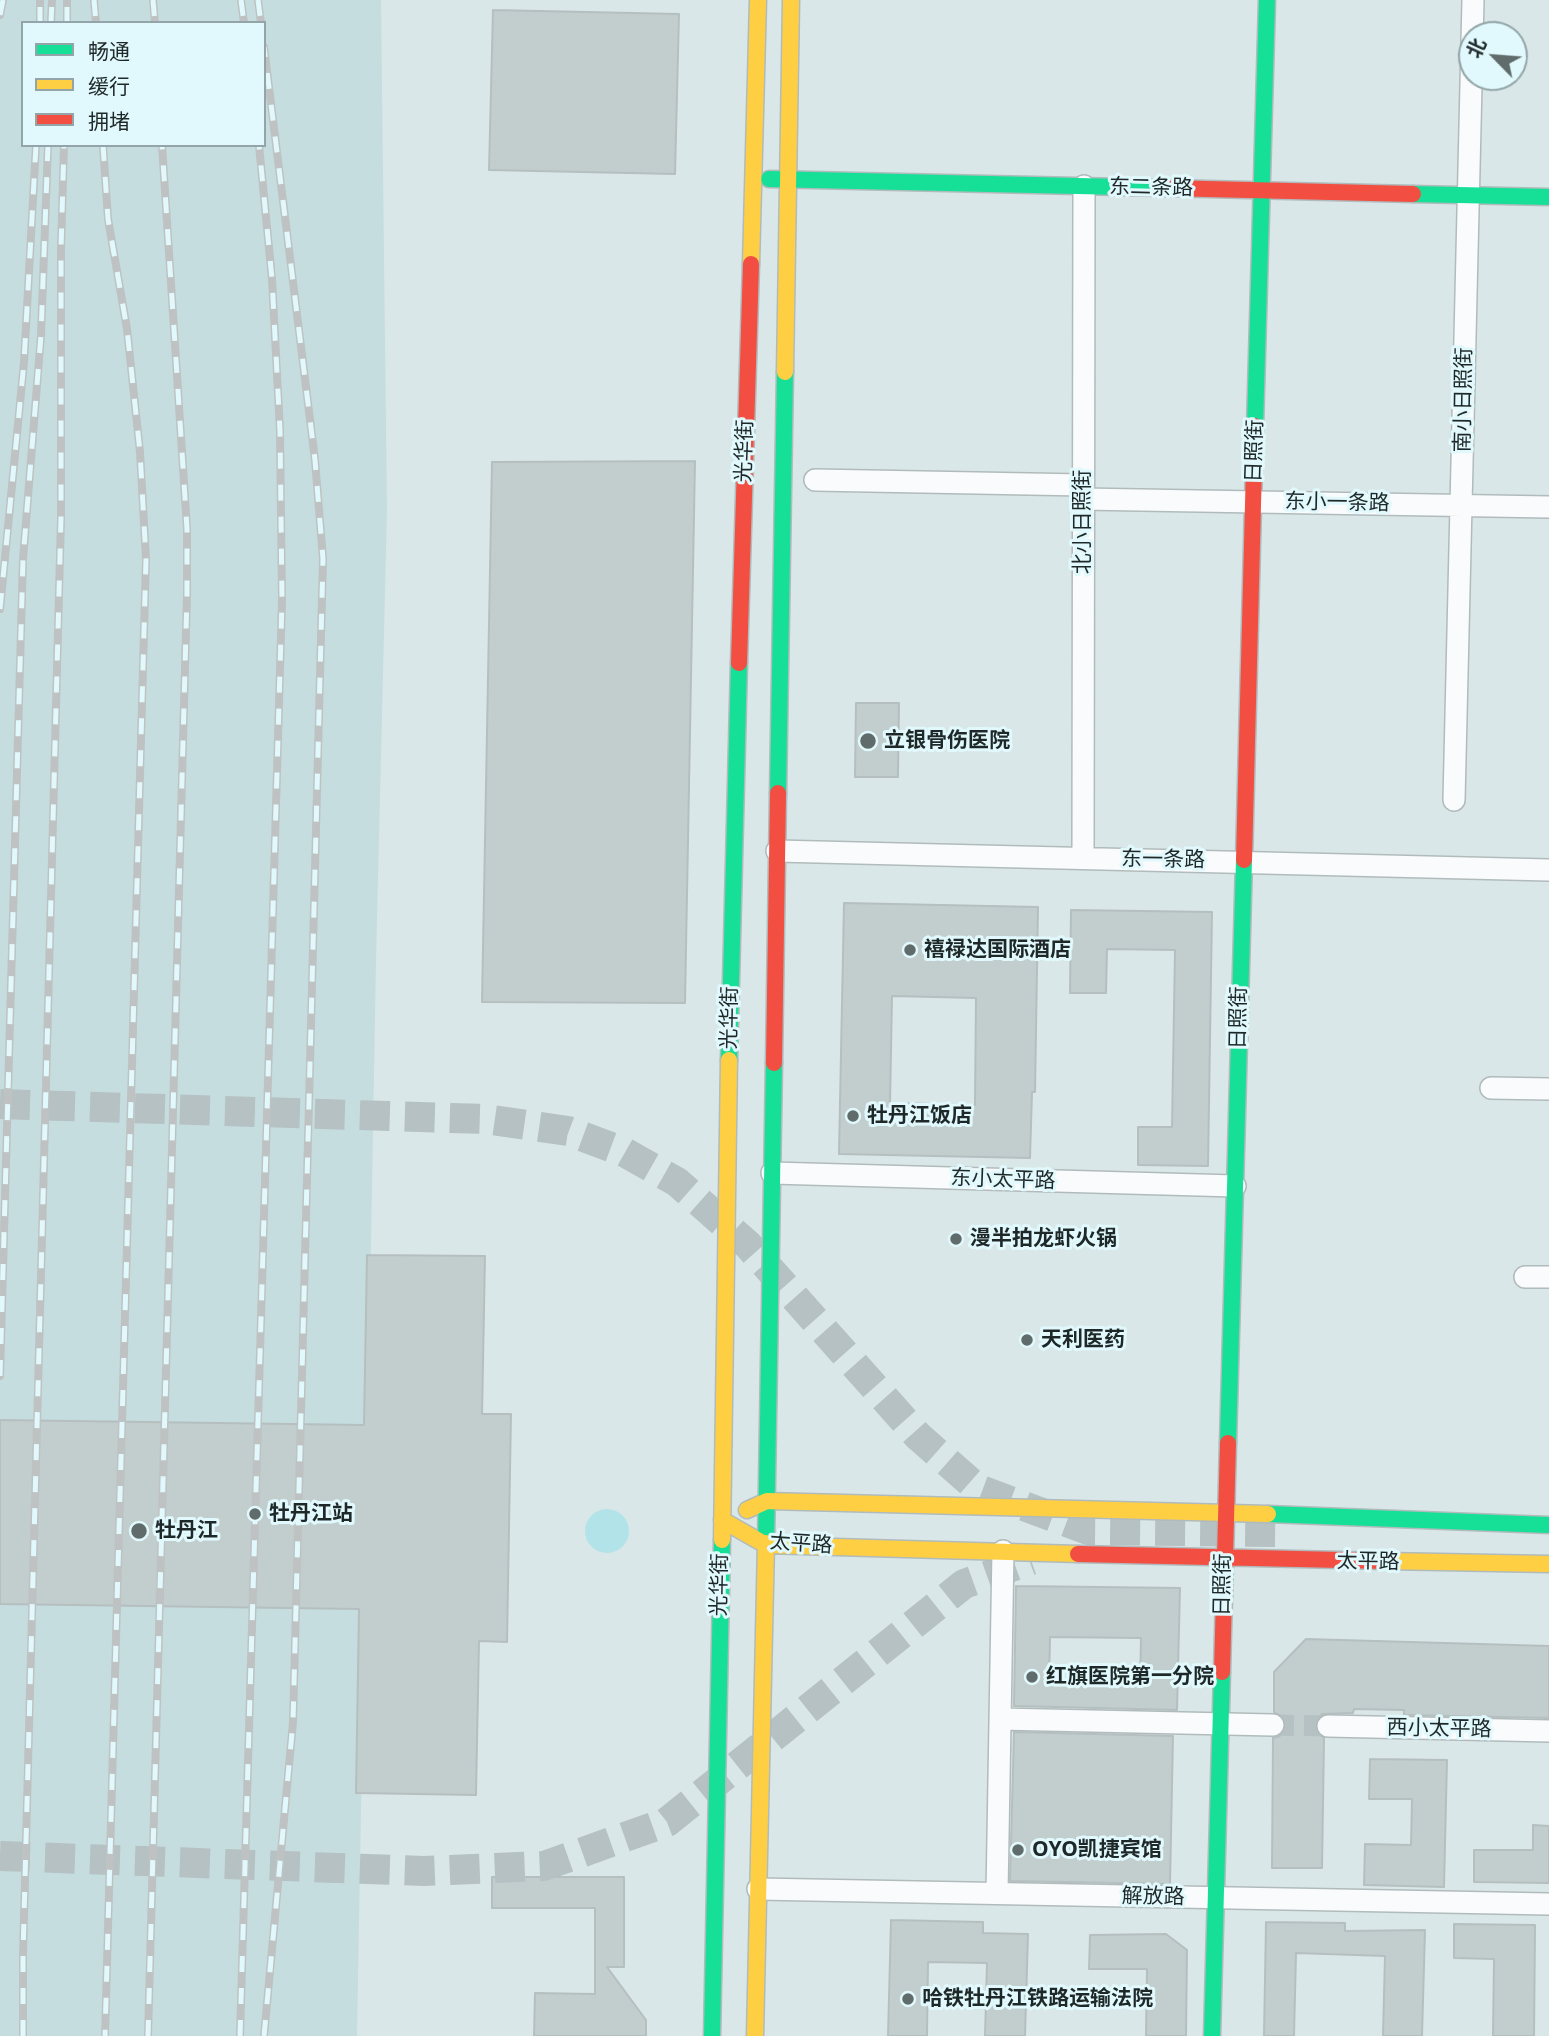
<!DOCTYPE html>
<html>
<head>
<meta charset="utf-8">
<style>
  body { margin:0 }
  #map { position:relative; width:1549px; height:2036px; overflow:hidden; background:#dae7e8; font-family:"Noto Sans","Noto Sans SC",sans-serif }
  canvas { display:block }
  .legend { position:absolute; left:21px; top:21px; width:245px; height:126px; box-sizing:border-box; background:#e1f9fc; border:2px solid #93a5a8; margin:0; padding:9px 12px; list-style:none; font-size:21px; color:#1f2829 }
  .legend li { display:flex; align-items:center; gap:14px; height:35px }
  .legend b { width:35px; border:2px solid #93a5a8 }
  .north { position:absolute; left:1458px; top:21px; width:70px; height:70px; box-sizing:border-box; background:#e1f9fc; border:2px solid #93a5a8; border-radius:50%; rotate:295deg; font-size:19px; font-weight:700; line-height:28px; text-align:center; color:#1f2829 }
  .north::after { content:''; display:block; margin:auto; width:24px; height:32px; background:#606b6c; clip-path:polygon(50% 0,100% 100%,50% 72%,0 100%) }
</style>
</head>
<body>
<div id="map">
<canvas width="1549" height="2036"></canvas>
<ul class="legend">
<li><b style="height:9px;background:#16e098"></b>畅通</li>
<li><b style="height:9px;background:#ffcf43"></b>缓行</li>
<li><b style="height:9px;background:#f24e42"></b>拥堵</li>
</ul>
<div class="north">北</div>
</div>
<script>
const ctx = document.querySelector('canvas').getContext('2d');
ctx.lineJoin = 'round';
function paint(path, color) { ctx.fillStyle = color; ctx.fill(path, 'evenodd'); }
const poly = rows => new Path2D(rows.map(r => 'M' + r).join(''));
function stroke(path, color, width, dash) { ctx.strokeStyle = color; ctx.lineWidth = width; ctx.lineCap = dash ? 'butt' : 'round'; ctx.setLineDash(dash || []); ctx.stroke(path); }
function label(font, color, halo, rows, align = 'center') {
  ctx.font = font + ' "Noto Sans","Noto Sans SC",sans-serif'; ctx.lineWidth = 6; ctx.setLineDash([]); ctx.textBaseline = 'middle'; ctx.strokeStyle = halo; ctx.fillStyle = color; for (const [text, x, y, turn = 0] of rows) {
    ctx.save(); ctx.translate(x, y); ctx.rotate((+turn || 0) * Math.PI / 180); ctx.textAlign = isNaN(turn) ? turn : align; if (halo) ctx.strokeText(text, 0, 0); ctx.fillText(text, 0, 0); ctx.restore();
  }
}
const built = poly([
  [0,0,381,0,387,510,376,961,357,2036,0,2036],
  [23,23,264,23,264,145,23,145]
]);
const green = poly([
  '585 1531a22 22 0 1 1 44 0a22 22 0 1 1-44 0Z'
]);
const building = poly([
  [493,10,679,14,675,174,489,170,493,10],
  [695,461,685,1003,482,1002,492,462,695,461],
  [856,703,899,703,898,777,855,777,856,703],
  [844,903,1038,907,1035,1092,1032,1092,1030,1158,839,1154,844,903],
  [892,996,976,998,975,1105,890,1103,892,996],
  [1071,910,1212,912,1208,1166,1138,1165,1138,1127,1172,1127,1175,950,1107,949,1106,993,1070,993,1071,910],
  [367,1255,485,1256,482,1414,511,1414,507,1642,479,1641,476,1795,356,1793,359,1609,0,1604,0,1420,364,1425,367,1255],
  [1016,1586,1180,1588,1177,1710,1014,1706,1016,1586],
  [1050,1637,1141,1638,1140,1686,1049,1685,1050,1637],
  [1306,1639,1549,1646,1549,1718,1404,1715,1404,1710,1354,1709,1353,1713,1322,1714,1317,1719,1315,1726,1317,1733,1324,1738,1322,1868,1272,1868,1273,1738,1280,1736,1286,1726,1284,1718,1274,1712,1274,1672,1306,1639],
  [1014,1732,1173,1736,1170,1884,1010,1881,1014,1732],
  [1370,1759,1447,1760,1444,1887,1364,1885,1365,1844,1411,1845,1412,1799,1369,1799,1370,1759],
  [1533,1825,1549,1826,1549,1883,1474,1882,1474,1850,1533,1850,1533,1825],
  [492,1877,624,1877,624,1967,607,1967,646,2020,646,2036,534,2036,535,1993,595,1994,595,1908,492,1908,492,1877],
  [891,1920,983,1922,983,1933,1028,1934,1025,2036,985,2036,987,1963,928,1962,927,2036,888,2036,891,1920],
  [1266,1922,1345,1923,1345,1931,1425,1930,1422,2036,1383,2036,1385,1956,1296,1953,1294,2036,1264,2036,1266,1922],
  [1454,1924,1535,1925,1534,2036,1493,2036,1494,1959,1454,1958,1454,1924],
  [1166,1934,1187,1950,1186,2036,1146,2036,1147,1969,1089,1969,1090,1935,1166,1934]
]);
const streetTunnel = poly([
  [1273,1725,1328,1726]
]);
const secondaryTunnel = poly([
  [0,1104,485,1119,568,1131,624,1152,677,1182,748,1245,918,1436,978,1489,1088,1530,1280,1532],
  [0,1856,424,1871,544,1866,667,1822,964,1584,1031,1560]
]);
const street = poly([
  [815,480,1083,485],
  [1082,499,1549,507],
  [1454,800,1473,0],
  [777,851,1549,870],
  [1083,858,1084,186],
  [1491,1088,1549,1089],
  [772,1173,1235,1186],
  [1525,1277,1549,1277],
  [1000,1719,1273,1725],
  [1328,1726,1549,1731],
  [758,1889,1549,1904],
  [997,1893,1003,1551]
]);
const fast = poly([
  [769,179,1166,188],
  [1413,194,1549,197],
  [1255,426,1267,0],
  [778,793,785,372],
  [729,1060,739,663],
  [1228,1443,1244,860],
  [1268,1514,1549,1525],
  [766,1543,774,1063],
  [712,2036,722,1540],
  [1212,2036,1222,1672]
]);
const slow = poly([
  [751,264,758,0],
  [785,372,791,0],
  [747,1510,767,1501,1268,1514],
  [722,1520,766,1545,1078,1554],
  [722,1540,729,1060],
  [1385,1561,1549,1564],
  [755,2036,766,1543]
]);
const jam = poly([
  [1166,188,1413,194],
  [739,663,751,264],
  [1244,860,1255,426],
  [774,1063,778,793],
  [1078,1554,1385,1561],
  [1222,1672,1228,1443]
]);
const rail = poly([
  [94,0,96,23],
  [153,0,155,23],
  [241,0,244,23],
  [258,0,261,23],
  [0,15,3,0],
  [40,23,40,0],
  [51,23,52,0],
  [67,23,67,0],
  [103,145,108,219,127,329,140,452,146,559,105,2036],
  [0,609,24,362,36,145],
  [0,1376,23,559,41,335,48,145],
  [23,2036,23,1955,61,518,61,249,64,145],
  [148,2036,187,594,187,529,162,145],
  [240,2036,282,601,280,431,272,279,259,145],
  [264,2036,293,1722,323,559,315,460,264,47]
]);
const markers = [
  [868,741,9,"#606b6c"],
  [910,950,7,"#606b6c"],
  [853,1116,7,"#606b6c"],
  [956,1239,7,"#606b6c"],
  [1027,1340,7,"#606b6c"],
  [255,1514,7,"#606b6c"],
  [139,1531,9,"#606b6c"],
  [1032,1677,7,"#606b6c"],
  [1018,1850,7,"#606b6c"],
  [908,1999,7,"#606b6c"]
];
const streetNames = [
  ["东二条路",1151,188,1],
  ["南小日照街",1464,400,-89],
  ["光华街",745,451,-88],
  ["日照街",1255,451,-88],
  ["东小一条路",1337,503,1],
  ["北小日照街",1083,522,-90],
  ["东一条路",1163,860,1],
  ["光华街",730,1018,-89],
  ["日照街",1239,1018,-89],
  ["东小太平路",1003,1180,2],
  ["太平路",801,1544,4],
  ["太平路",1368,1562,1],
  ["光华街",720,1585,-89],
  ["日照街",1223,1585,-89],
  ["西小太平路",1439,1729,1],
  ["解放路",1153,1897,1]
];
const poiNames = [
  ["立银骨伤医院",884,741],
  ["禧禄达国际酒店",924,950],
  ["牡丹江饭店",867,1116],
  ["漫半拍龙虾火锅",970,1239],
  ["天利医药",1041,1340],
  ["牡丹江站",269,1514],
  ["牡丹江",155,1531],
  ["红旗医院第一分院",1046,1677],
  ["OYO凯捷宾馆",1032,1850],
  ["哈铁牡丹江铁路运输法院",922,1999]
];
paint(built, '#c6dddf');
paint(green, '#b2e3e8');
paint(building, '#c2cdce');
stroke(building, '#b5bfc0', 2);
stroke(streetTunnel, '#b5c1c2', 21, [21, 10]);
stroke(secondaryTunnel, '#b5c1c2', 30, [30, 15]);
stroke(street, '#b1bbbc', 24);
stroke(fast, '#b1bbbc', 19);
stroke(slow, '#b1bbbc', 19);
stroke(jam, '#b1bbbc', 19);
stroke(street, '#f9fbfc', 21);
stroke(fast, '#16e098', 16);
stroke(slow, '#ffcf43', 16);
stroke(jam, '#f24e42', 16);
stroke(rail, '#bfc2c3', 8);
stroke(rail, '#e1f9fc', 5, [16]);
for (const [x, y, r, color] of markers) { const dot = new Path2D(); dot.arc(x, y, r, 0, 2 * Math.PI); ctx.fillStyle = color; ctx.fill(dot); stroke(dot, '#e1f9fc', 2.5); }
label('21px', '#1f2829', '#e1f9fc', streetNames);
label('bold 21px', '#1f2829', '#e1f9fc', poiNames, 'left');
</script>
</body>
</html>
